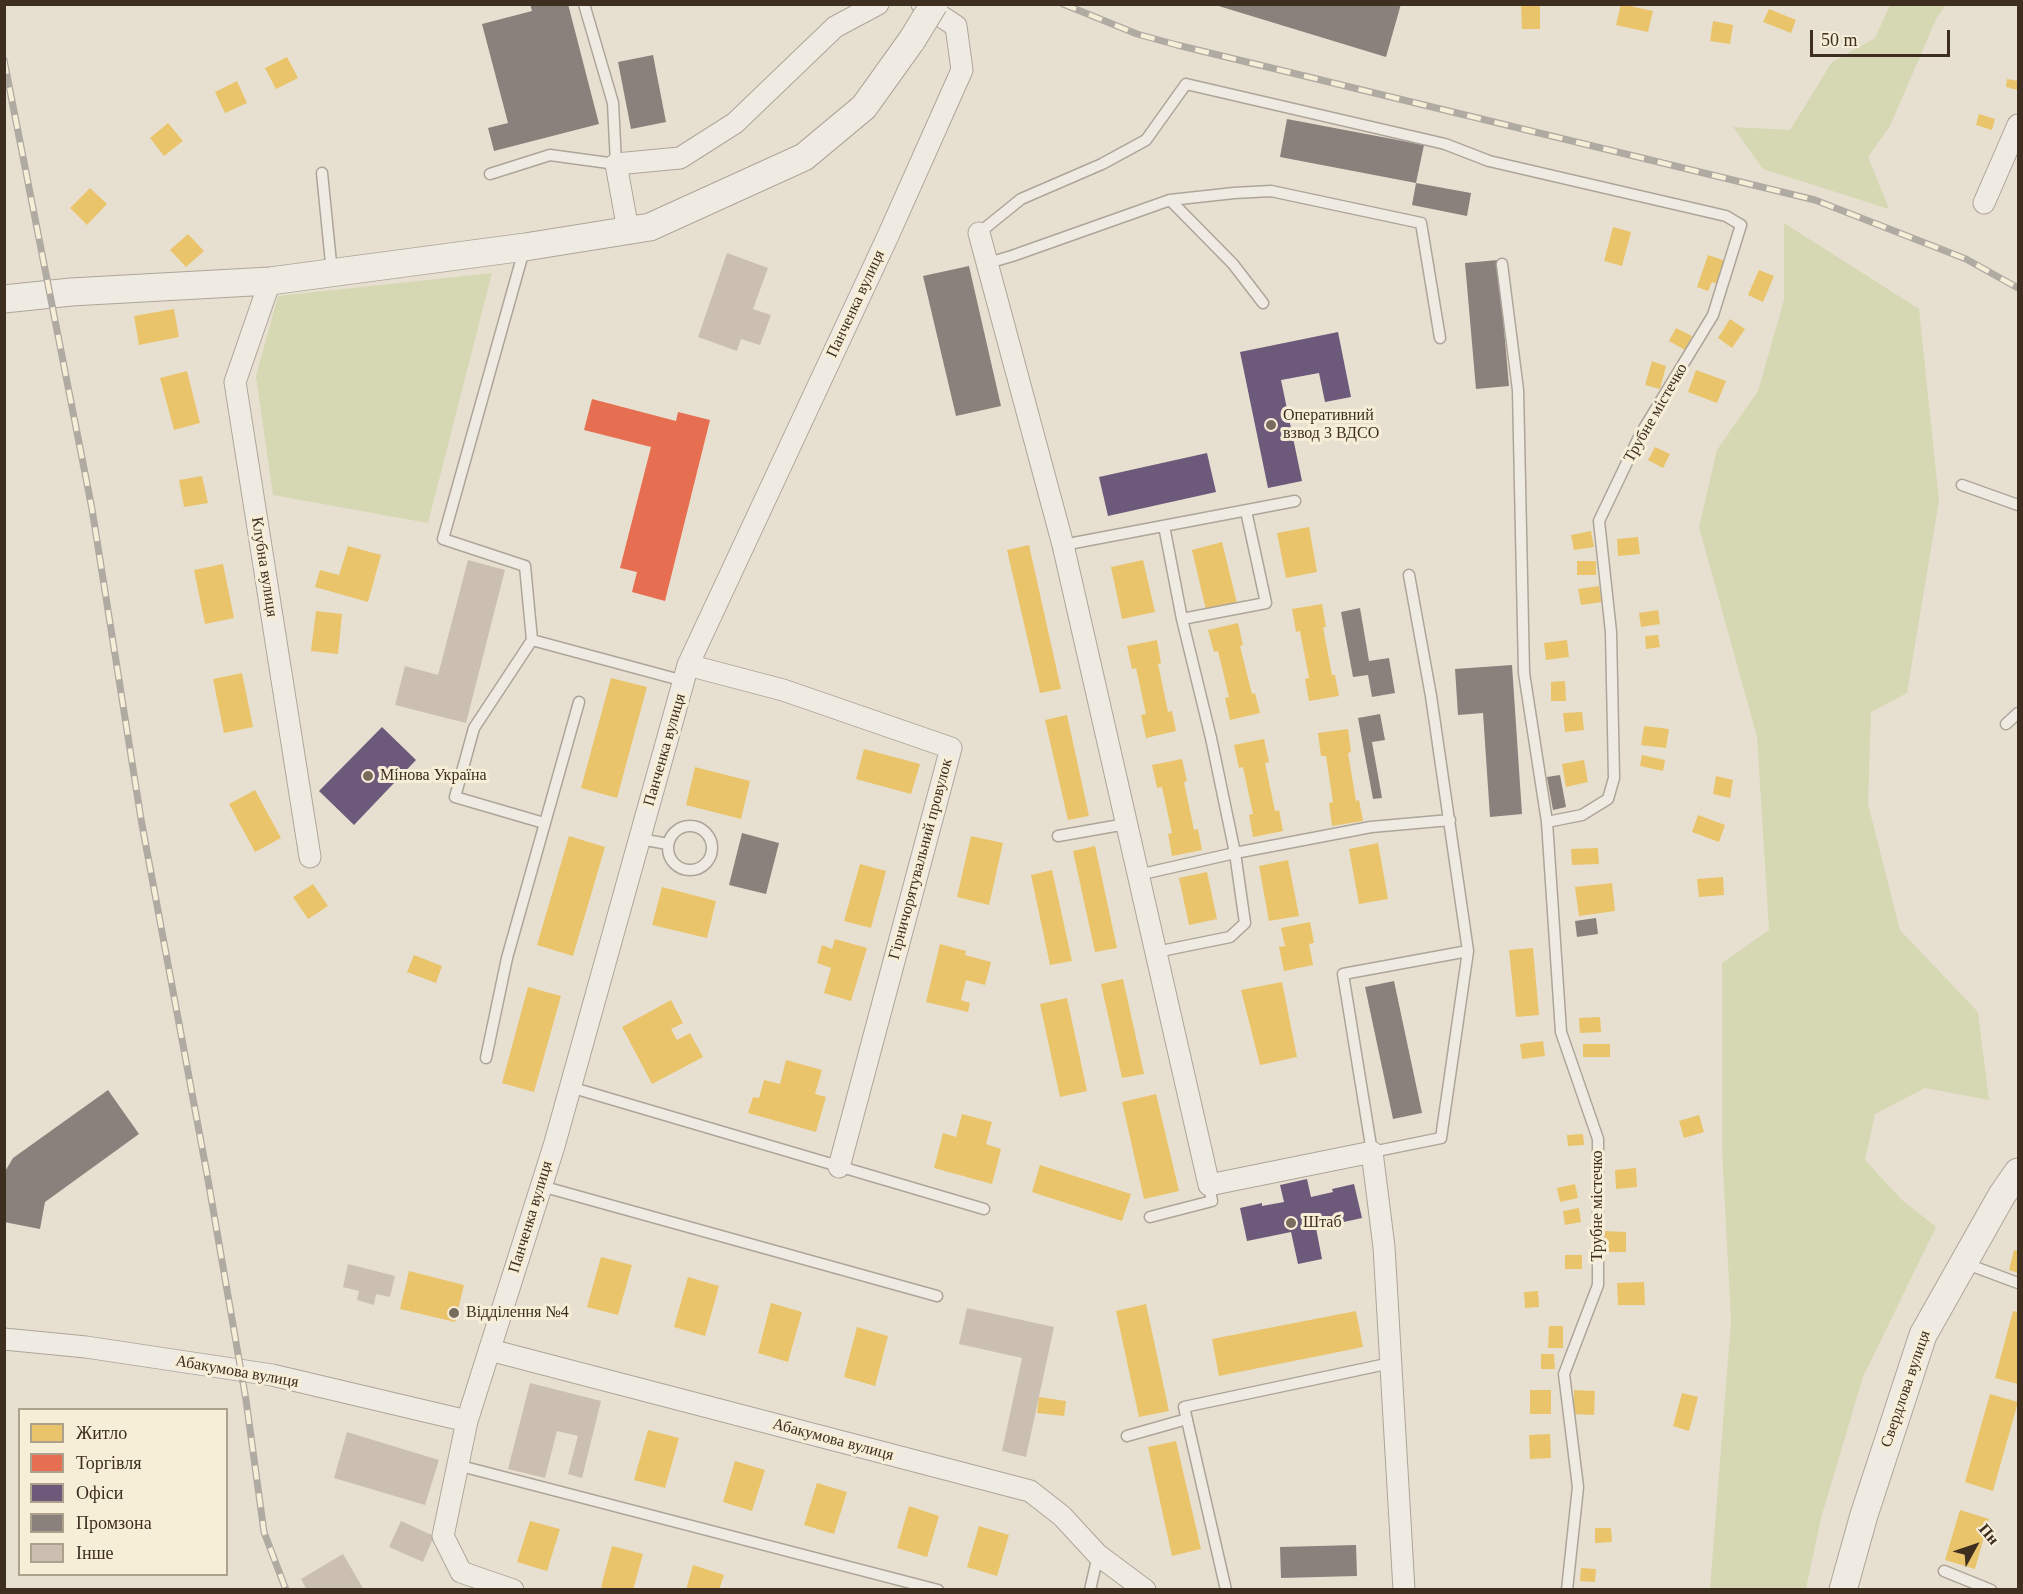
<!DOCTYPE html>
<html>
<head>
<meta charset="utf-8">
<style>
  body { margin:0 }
  #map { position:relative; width:2023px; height:1594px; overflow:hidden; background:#e7e0d1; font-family:"Times New Roman",serif }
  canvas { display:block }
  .frame { position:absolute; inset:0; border:6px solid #3d2e20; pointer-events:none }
  .legend { position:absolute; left:18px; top:1408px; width:210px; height:168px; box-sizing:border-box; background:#f7eed8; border:2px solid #ada18e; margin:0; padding:8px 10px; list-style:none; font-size:18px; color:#3d2e20 }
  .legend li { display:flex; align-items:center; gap:12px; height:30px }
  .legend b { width:30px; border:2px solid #ada18e }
  .north { position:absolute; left:1945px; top:1516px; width:60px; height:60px; -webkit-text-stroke:4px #f7eed8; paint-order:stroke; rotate:50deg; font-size:16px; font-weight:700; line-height:24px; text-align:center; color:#3d2e20 }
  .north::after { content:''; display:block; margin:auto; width:21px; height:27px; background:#3d2e20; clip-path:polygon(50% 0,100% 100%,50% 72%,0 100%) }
  .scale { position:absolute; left:1810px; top:30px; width:140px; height:27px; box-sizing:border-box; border:3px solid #3d2e20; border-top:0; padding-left:8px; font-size:18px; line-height:21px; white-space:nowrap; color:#3d2e20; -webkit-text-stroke:4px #f7eed8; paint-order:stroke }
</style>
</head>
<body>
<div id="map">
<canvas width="2023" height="1594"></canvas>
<div class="frame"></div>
<ul class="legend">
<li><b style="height:16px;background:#e9c46a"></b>Житло</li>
<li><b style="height:16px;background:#e76f51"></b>Торгівля</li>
<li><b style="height:16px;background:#6d597a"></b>Офіси</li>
<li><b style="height:16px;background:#8a817c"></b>Промзона</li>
<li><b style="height:16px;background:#cbbfb2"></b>Інше</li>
</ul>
<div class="north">Пн</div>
<div class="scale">50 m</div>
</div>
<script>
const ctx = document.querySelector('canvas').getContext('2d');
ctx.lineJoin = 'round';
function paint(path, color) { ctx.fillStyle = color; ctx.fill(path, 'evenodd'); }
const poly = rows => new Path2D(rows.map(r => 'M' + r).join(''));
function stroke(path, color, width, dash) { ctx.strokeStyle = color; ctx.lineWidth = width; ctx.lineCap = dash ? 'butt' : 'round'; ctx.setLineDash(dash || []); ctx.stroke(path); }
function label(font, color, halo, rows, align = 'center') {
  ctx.font = font + ' "Times New Roman",serif'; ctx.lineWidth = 6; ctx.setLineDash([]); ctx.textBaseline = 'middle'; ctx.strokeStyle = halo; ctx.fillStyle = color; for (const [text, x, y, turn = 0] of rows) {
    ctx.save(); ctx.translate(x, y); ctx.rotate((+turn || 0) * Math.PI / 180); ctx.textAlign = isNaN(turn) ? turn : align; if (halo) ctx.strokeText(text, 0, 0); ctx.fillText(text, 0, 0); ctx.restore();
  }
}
const green = poly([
  [1890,5,1946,5,1937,17,1890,126,1868,157,1889,209,1763,169,1733,127,1790,130,1832,62,1875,38],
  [1784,223,1919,309,1939,501,1907,693,1871,712,1868,804,1900,930,1978,1012,1989,1100,1925,1088,1875,1114,1865,1160,1902,1200,1936,1227,1863,1377,1821,1518,1806,1589,1710,1589,1731,1321,1722,1149,1722,963,1769,930,1757,737,1699,527,1717,450,1758,391,1784,300],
  [492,273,428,523,273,495,256,376,278,296]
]);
const homes = poly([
  [1521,4,1540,4,1540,29,1522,29],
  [1621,4,1653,11,1648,32,1616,25],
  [1769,9,1796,20,1791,33,1763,22],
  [1713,21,1733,25,1730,44,1710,41],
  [287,57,298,78,276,89,265,68],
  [2007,79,2018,81,2018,90,2006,87],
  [237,81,247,103,225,113,215,92],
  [1979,114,1995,119,1992,130,1976,125],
  [168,123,183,141,164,156,150,138],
  [90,188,107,204,87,225,70,208],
  [1613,227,1631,232,1622,266,1604,261],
  [188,234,204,251,186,267,170,250],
  [1708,255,1726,261,1718,284,1712,282,1708,291,1697,287],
  [1759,270,1774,276,1763,302,1748,295],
  [174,309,179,337,139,345,134,316],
  [1730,319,1745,329,1732,348,1718,338],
  [1676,328,1692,336,1685,350,1669,341],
  [1652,361,1666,366,1660,389,1645,385],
  [1696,370,1726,381,1717,403,1688,392],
  [187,371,200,423,174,430,160,378],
  [1655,447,1670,454,1663,468,1648,460],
  [202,476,208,503,184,507,179,480],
  [1309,527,1317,572,1286,578,1277,533],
  [1591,531,1594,547,1574,550,1571,535],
  [1638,537,1640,554,1618,556,1617,539],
  [1222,542,1237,603,1206,610,1192,550],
  [1029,545,1061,689,1040,693,1007,550],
  [348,546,381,555,368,602,315,587,320,570,339,575],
  [1143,560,1155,612,1122,619,1111,567],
  [1577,561,1596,561,1596,575,1577,575],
  [223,564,234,618,205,624,194,570],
  [1599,586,1602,602,1581,605,1578,589],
  [1322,604,1326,627,1323,627,1332,675,1335,675,1339,696,1309,701,1305,679,1309,678,1300,631,1296,632,1292,609],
  [1658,610,1660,624,1641,627,1639,613],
  [316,611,342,614,338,654,311,651],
  [1238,623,1243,645,1240,646,1252,694,1255,693,1260,713,1230,720,1225,698,1229,697,1218,651,1214,652,1208,630],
  [1658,635,1660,647,1646,649,1645,636],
  [1157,640,1161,663,1158,664,1168,712,1172,711,1176,731,1146,738,1141,715,1146,714,1136,668,1132,669,1127,646],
  [1567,640,1569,657,1546,660,1544,643],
  [242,673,253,727,224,733,213,679],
  [611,678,647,687,617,798,581,788],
  [1565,681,1566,701,1551,701,1551,682],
  [1582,712,1584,730,1565,732,1563,713],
  [1067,715,1089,816,1068,820,1045,720],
  [1644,726,1669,729,1666,748,1641,745],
  [1348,729,1351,752,1348,753,1356,801,1359,800,1363,821,1332,826,1329,803,1333,802,1326,756,1321,756,1318,733],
  [1264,739,1269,762,1265,763,1275,811,1279,810,1283,831,1253,837,1249,815,1253,814,1243,767,1239,768,1234,745],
  [864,749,920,764,911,794,856,779],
  [1642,755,1665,760,1663,771,1640,766],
  [1182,759,1187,781,1184,782,1194,830,1198,829,1202,850,1172,856,1168,834,1172,833,1162,787,1157,788,1152,765],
  [1584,760,1588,782,1566,787,1562,764],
  [695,767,750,781,741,819,686,805],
  [1716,776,1733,780,1730,798,1713,794],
  [255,790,281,838,255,852,229,804],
  [1698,815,1725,825,1719,842,1692,832],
  [569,836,605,847,573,956,537,945],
  [971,836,1003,843,989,905,957,897],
  [1378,843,1388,899,1359,904,1349,849],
  [1095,846,1117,948,1095,952,1073,851],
  [1598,848,1599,864,1572,865,1571,849],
  [1288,860,1299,916,1269,921,1259,866],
  [860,864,886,871,871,928,844,921],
  [1052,870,1072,961,1050,965,1031,875],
  [1207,872,1217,919,1189,925,1179,878],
  [1723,877,1724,895,1699,897,1697,879],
  [1612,883,1615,911,1579,916,1575,887],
  [313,884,328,906,308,919,293,897],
  [662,887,716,901,707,938,652,925],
  [1310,922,1314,943,1309,944,1313,965,1284,971,1279,947,1285,946,1281,928],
  [835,939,867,948,851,1001,824,993,831,968,817,963,822,945,832,949],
  [940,944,966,951,965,955,991,962,985,985,966,980,961,1000,970,1003,968,1012,926,1002],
  [1533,948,1539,1015,1516,1017,1509,950],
  [414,955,442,966,436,983,407,972],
  [1123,979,1144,1074,1122,1078,1101,984],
  [1282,982,1297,1057,1260,1065,1241,990],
  [528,987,561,996,534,1092,502,1083],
  [1067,998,1087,1091,1060,1097,1040,1004],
  [671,1000,683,1023,671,1029,677,1040,690,1033,703,1057,652,1084,622,1027],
  [1600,1017,1601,1032,1580,1033,1579,1018],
  [1543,1041,1545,1056,1522,1059,1520,1044],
  [1583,1044,1610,1044,1610,1057,1583,1057],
  [786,1060,822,1070,815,1094,826,1097,816,1132,748,1113,753,1097,759,1098,764,1080,780,1084],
  [1156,1094,1179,1191,1144,1199,1122,1102],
  [962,1114,992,1122,986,1144,1001,1149,992,1184,934,1168,943,1133,956,1137],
  [1699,1115,1704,1132,1684,1138,1679,1121],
  [1583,1134,1584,1145,1568,1146,1567,1135],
  [1040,1165,1131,1194,1122,1221,1032,1192],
  [1636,1168,1637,1187,1616,1189,1615,1170],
  [1575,1184,1578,1198,1560,1202,1557,1188],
  [1579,1208,1581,1222,1565,1225,1563,1211],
  [1604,1231,1626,1232,1626,1252,1604,1252],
  [2014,1250,2018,1251,2018,1273,2009,1270],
  [1565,1255,1582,1255,1582,1269,1565,1269],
  [601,1257,632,1265,618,1315,587,1307],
  [409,1271,464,1285,455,1322,400,1309],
  [688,1277,719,1286,705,1336,674,1327],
  [1644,1282,1645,1305,1618,1305,1617,1283],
  [1538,1291,1539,1307,1525,1308,1524,1292],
  [771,1303,802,1312,788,1362,758,1353],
  [1146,1304,1169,1411,1139,1417,1116,1311],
  [1356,1311,1363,1347,1219,1376,1212,1339],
  [2013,1311,2018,1312,2018,1384,1995,1378],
  [1549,1326,1563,1326,1563,1348,1548,1348],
  [857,1327,888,1336,875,1386,844,1377],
  [1541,1354,1554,1354,1555,1369,1541,1369],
  [1530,1390,1551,1390,1551,1414,1530,1414],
  [1574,1390,1595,1391,1594,1415,1573,1414],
  [1682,1393,1698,1397,1689,1431,1673,1426],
  [1990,1394,2018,1402,1993,1491,1965,1482],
  [1039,1397,1066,1401,1064,1416,1037,1413],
  [648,1430,679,1438,665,1488,634,1480],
  [1550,1434,1551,1458,1530,1459,1529,1435],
  [1176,1441,1201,1549,1172,1556,1148,1447],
  [735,1461,765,1470,752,1511,723,1502],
  [817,1483,847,1492,834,1534,804,1525],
  [909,1506,939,1516,927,1557,897,1548],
  [1960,1510,1989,1519,1975,1569,1945,1560],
  [530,1521,560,1529,547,1571,517,1562],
  [979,1526,1009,1535,997,1576,967,1567],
  [1595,1528,1611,1528,1612,1542,1595,1543],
  [612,1546,643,1554,633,1590,609,1590,601,1587],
  [693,1565,724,1575,719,1590,686,1590],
  [1581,1568,1596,1569,1595,1582,1580,1581]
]);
const shops = poly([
  [592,399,676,421,678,412,710,420,665,601,632,592,637,572,620,568,651,447,584,430]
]);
const offices = poly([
  [1338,332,1351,397,1325,402,1319,373,1281,380,1302,481,1268,488,1240,352],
  [1207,453,1216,492,1108,516,1099,477],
  [382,727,416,760,354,825,319,791],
  [1307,1179,1311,1197,1333,1192,1332,1189,1354,1184,1362,1218,1316,1228,1322,1259,1298,1264,1291,1232,1247,1241,1240,1208,1262,1203,1262,1206,1284,1202,1280,1185]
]);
const industry = poly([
  [530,4,568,4,599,124,494,151,488,128,508,123,482,24,532,11],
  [1212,4,1401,4,1386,57],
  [653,55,666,122,631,129,618,62],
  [1287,119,1424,145,1416,183,1471,193,1467,216,1412,205,1416,183,1280,157],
  [1498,260,1509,386,1476,389,1465,263],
  [969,266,1001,406,956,416,923,276],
  [1360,608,1369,661,1389,658,1395,693,1372,697,1368,675,1353,677,1341,612],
  [1512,665,1522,814,1490,817,1483,713,1458,715,1455,669],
  [1380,714,1385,740,1372,742,1382,798,1373,799,1358,718],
  [1560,775,1566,807,1553,810,1547,777],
  [742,833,779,843,766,894,729,885],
  [1596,918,1598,934,1577,937,1575,921],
  [1394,981,1422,1113,1393,1119,1365,987],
  [108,1090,139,1134,45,1202,40,1229,4,1222,4,1173,13,1158],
  [1356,1545,1357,1576,1281,1578,1280,1547]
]);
const building = poly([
  [727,253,768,268,753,309,771,315,760,345,741,339,737,351,698,337],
  [468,560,505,570,466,723,395,705,405,666,438,675],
  [348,1264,395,1276,390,1297,376,1294,374,1305,357,1300,359,1291,343,1287],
  [967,1308,1054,1327,1026,1457,1002,1451,1022,1358,959,1344],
  [530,1383,601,1401,582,1478,568,1474,578,1436,557,1431,545,1478,508,1469],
  [347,1432,439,1460,425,1505,334,1478],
  [401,1521,434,1536,423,1562,389,1547],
  [343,1554,364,1590,307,1590,301,1579]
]);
const service = poly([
  [322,173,332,273],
  [490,174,550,155,616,164,613,103,584,4],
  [1170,200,1233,264,1263,303],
  [979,233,1021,199,1102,164,1146,140,1186,84,1445,144,1489,161,1726,216,1741,225,1713,315,1640,435,1599,521,1611,632,1614,778,1608,799,1582,815,1547,822,1561,1032,1598,1139,1598,1285,1564,1374,1578,1487,1567,1590],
  [524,250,443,539,525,566,532,640,474,728,455,797,544,823],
  [988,263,1012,256,1170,200,1234,193,1271,191,1421,223,1440,338],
  [1502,264,1518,390,1524,673,1547,822],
  [1962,485,2018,505],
  [1063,545,1295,501],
  [1409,575,1431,696,1468,951,1441,1138,1372,1152,1343,974,1468,951],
  [1182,619,1266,603,1246,511],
  [532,640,684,681],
  [2006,724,2018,713],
  '668 848a22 22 0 1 1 44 0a22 22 0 1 1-44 0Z',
  [1058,836,1126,824],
  [640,839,668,844],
  [1138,875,1235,853,1371,827,1450,820],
  [1156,952,1230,937,1245,923,1235,853,1211,738,1182,619,1164,526],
  [486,1058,507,958,579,702],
  [570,1087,984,1209],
  [541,1186,937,1296],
  [1150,1217,1212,1201,1209,1185],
  [1964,1263,2018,1283],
  [1127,1436,1187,1419],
  [457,1465,938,1590],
  [1944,1571,1991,1590],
  [1090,1590,1098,1555],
  [1226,1590,1184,1407,1391,1363]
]);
const minor = poly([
  [1984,203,2018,125],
  [628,230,616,164,680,158,735,123,835,27,878,4],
  [979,233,1063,545,1209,1185,1372,1152,1384,1247,1404,1590],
  [270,281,235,382,310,857],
  [688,665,783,690,951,748,839,1167],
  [4,1339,86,1347,272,1375,467,1421],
  [490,1350,1030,1491,1062,1516,1098,1555,1145,1590],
  [513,1590,461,1572,443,1536,467,1421,554,1146,688,665,888,236,962,70,956,26,922,4]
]);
const tertiary = poly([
  [4,299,71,292,270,281,525,247,650,227,804,157,864,107,912,40],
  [1843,1590,1864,1515,1923,1335,2002,1195,2018,1172]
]);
const rail = poly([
  [1063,4,1137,34,1177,45,1815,200,1966,259,2018,288],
  [4,60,92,509,141,819,207,1174,246,1400,264,1532,286,1590]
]);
const tertiaryBridge = poly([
  [912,40,934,4]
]);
const markers = [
  [1271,425,6,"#786c5e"],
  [368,776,6,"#786c5e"],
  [1291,1223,6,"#786c5e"],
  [454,1313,6,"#786c5e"]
];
const streetNames = [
  ["Панченка вулиця",856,304,-65],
  ["Трубне містечко",1656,413,-60],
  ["Клубна вулиця",264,567,81],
  ["Панченка вулиця",665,750,-74],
  ["Гірничорятувальний провулок",921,859,-75],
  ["Трубне містечко",1598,1206,-90],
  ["Панченка вулиця",531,1217,-73],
  ["Абакумова вулиця",237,1372,10],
  ["Свердлова вулиця",1906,1389,-71],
  ["Абакумова вулиця",833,1440,15]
];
const poiNames = [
  ["Оперативний",1283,416],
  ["взвод 3 ВДСО",1283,434],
  ["Мінова Україна",380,776],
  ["Штаб",1303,1223],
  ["Відділення №4",466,1313]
];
paint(green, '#d6d7b3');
paint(homes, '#e9c46a');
paint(shops, '#e76f51');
paint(offices, '#6d597a');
paint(industry, '#8a817c');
paint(building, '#cbbfb2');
stroke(service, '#ada599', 13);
stroke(minor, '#ada599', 23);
stroke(tertiary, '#ada599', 29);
stroke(service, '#efebe3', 10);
stroke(minor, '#efebe3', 21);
stroke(tertiary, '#efebe3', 27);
stroke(rail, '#afaaa2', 7);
stroke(rail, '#f7eed8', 4.5, [14]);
stroke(tertiaryBridge, '#ada599', 29, []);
stroke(tertiaryBridge, '#efebe3', 27);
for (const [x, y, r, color] of markers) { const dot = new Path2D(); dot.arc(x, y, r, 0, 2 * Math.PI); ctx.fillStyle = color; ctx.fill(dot); stroke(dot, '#f7eed8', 2); }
label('16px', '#3d2e20', '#f7eed8', streetNames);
label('16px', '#3d2e20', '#f7eed8', poiNames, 'left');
</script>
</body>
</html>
